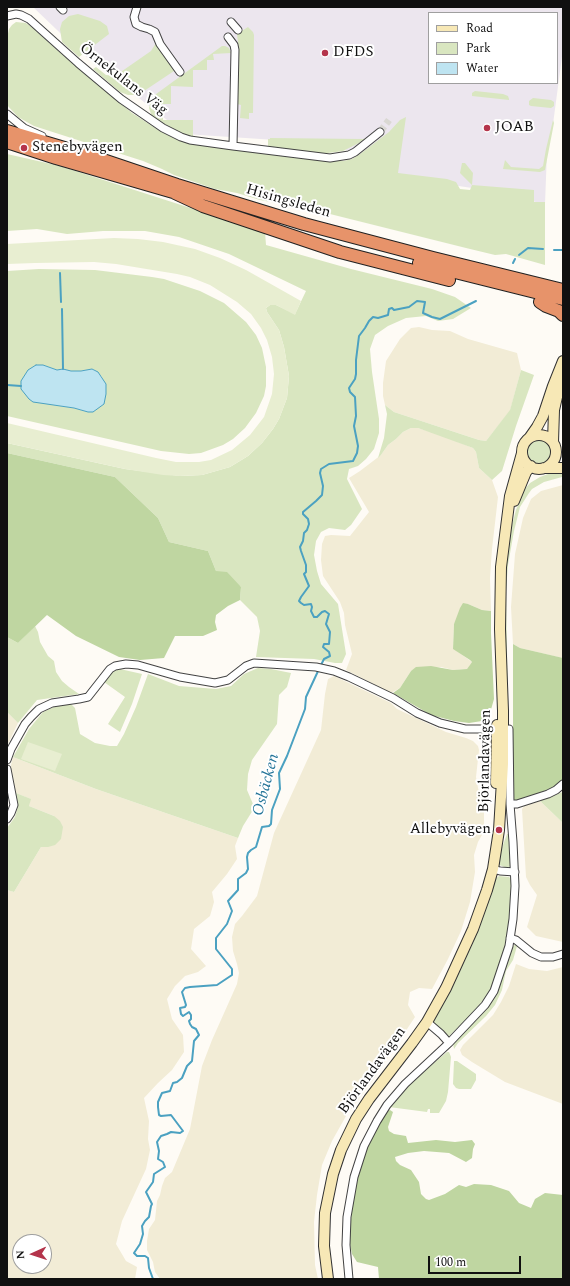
<!DOCTYPE html>
<html>
<head>
<meta charset="utf-8">
<style>
  body { margin:0 }
  #map { position:relative; width:570px; height:1286px; overflow:hidden; background:#fefbf5; font-family:Spectral,serif }
  canvas { display:block }
  .frame { position:absolute; inset:0; border:8px solid #101010; pointer-events:none }
  .legend { position:absolute; left:428px; top:12px; width:130px; height:72px; box-sizing:border-box; background:#fff; border:1px solid #9f9f9f; margin:0; padding:5px 7px; list-style:none; font-size:12px; color:#101010 }
  .legend li { display:flex; align-items:center; gap:8px; height:20px }
  .legend b { width:20px; border:1px solid #9f9f9f }
  .north { position:absolute; left:12px; top:1234px; width:40px; height:40px; box-sizing:border-box; background:#fff; border:1px solid #9f9f9f; border-radius:50%; rotate:267deg; font-size:11px; font-weight:700; line-height:16px; text-align:center; color:#101010 }
  .north::after { content:''; display:block; margin:auto; width:14px; height:18px; background:#b4344b; clip-path:polygon(50% 0,100% 100%,50% 72%,0 100%) }
  .scale { position:absolute; left:428px; top:1256px; width:93px; height:18px; box-sizing:border-box; border:2px solid #101010; border-top:0; padding-left:5px; font-size:12px; line-height:14px; white-space:nowrap; color:#101010; -webkit-text-stroke:3px #fff; paint-order:stroke }
</style>
</head>
<body>
<div id="map">
<canvas width="570" height="1286"></canvas>
<div class="frame"></div>
<ul class="legend">
<li><b style="height:5px;background:#f7e8b6"></b>Road</li>
<li><b style="height:11px;background:#d9e6c0"></b>Park</li>
<li><b style="height:11px;background:#bee4f1"></b>Water</li>
</ul>
<div class="north">N</div>
<div class="scale">100 m</div>
</div>
<script>
const ctx = document.querySelector('canvas').getContext('2d');
ctx.lineJoin = 'round';
function paint(path, color) { ctx.fillStyle = color; ctx.fill(path, 'evenodd'); }
const poly = rows => new Path2D(rows.map(r => 'M' + r).join(''));
function stroke(path, color, width, dash) { ctx.strokeStyle = color; ctx.lineWidth = width; ctx.lineCap = dash ? 'butt' : 'round'; ctx.setLineDash(dash || []); ctx.stroke(path); }
function label(font, color, halo, rows, align = 'center') {
  ctx.font = font + ' Spectral,serif'; ctx.lineWidth = 4; ctx.setLineDash([]); ctx.textBaseline = 'middle'; ctx.strokeStyle = halo; ctx.fillStyle = color; for (const [text, x, y, turn = 0] of rows) {
    ctx.save(); ctx.translate(x, y); ctx.rotate((+turn || 0) * Math.PI / 180); ctx.textAlign = isNaN(turn) ? turn : align; if (halo) ctx.strokeText(text, 0, 0); ctx.fillText(text, 0, 0); ctx.restore();
  }
}
const industrial = poly([
  [33,7,563,7,563,49,553,124,547,152,545,204,472,188,392,176,336,144,185,134,80,52],
  [429,13,557,13,557,83,429,83]
]);
const farmland = poly([
  [419,327,432,330,450,331,468,339,517,353,521,370,510,411,486,441,479,440,394,412,385,405,383,396,383,383,386,361,400,339,411,328],
  [411,428,418,428,438,434,473,448,476,452,479,468,492,480,498,497,492,549,490,578,491,611,482,610,468,604,454,624,453,648,472,662,471,666,467,669,453,670,441,667,411,671,400,688,391,693,346,670,352,654,345,625,344,613,340,602,323,576,321,560,322,544,325,536,331,535,350,536,369,512,349,478,360,471,381,455,388,445,396,439,403,432],
  [563,485,563,658,562,658,520,648,513,644,511,607,515,554,523,518,531,499,541,491],
  [334,676,391,703,397,709,446,732,466,738,473,741,478,746,479,750,476,777,478,788,484,810,484,823,483,833,478,842,474,855,475,872,470,902,461,931,448,959,432,989,419,988,410,992,408,1005,415,1017,373,1080,346,1116,332,1141,322,1165,317,1195,314,1222,315,1265,318,1279,160,1279,155,1272,153,1262,147,1250,147,1241,149,1229,155,1220,157,1201,160,1195,162,1186,165,1178,172,1172,190,1129,202,1066,212,1040,237,984,239,973,237,964,233,951,232,937,235,924,242,916,257,896,274,833,321,730,325,694,328,679],
  [7,712,18,723,7,746],
  [13,757,96,789,238,838,235,846,237,859,227,874,212,892,214,902,210,916,194,929,191,949,206,966,198,972,185,976,175,986,167,999,172,1019,183,1035,184,1052,172,1070,158,1083,144,1098,149,1121,148,1139,150,1150,146,1169,122,1221,116,1244,126,1261,137,1267,135,1279,7,1279,7,890,14,892,41,847,48,847,54,816,29,806,30,799,16,793,10,769],
  [20,1242,44,1242,44,1266,20,1266],
  [539,800,563,823,563,942,536,936,527,927,537,895,530,885,526,877,522,809,525,805],
  [516,964,529,969,547,971,563,967,563,1104,505,1082,472,1062,462,1055,460,1050,463,1045,493,1015,501,1002,509,986]
]);
const green = poly([
  [78,14,100,21,107,26,109,34,79,57,62,42,60,29,62,22,69,16],
  [16,22,26,23,33,28,55,48,132,113,160,131,178,140,189,143,302,158,343,161,352,159,360,154,389,132,400,120,406,117,398,173,447,179,456,182,460,189,470,190,472,185,534,190,534,202,545,202,545,265,506,254,495,255,466,248,314,210,260,200,237,193,215,189,174,175,162,169,143,161,34,126,18,117,7,105,7,38,9,29,12,25],
  [248,27,253,32,254,35,253,113,249,113,249,119,240,118,241,105,237,104,239,51,237,34],
  [156,43,172,62,174,71,138,95,128,95,120,92,93,69,96,67,106,75,115,76,151,51],
  [222,46,225,46,229,48,231,53,213,54,214,60,207,60,207,70,193,70,193,87,171,86,171,104,162,104,163,120,193,120,193,138,180,135,152,117,149,108,152,97],
  [475,91,503,94,508,96,509,99,509,100,472,96,472,93],
  [533,98,551,100,554,102,554,106,551,108,531,106,529,105,529,101],
  [553,120,554,123,545,170,540,172,503,169,505,160,511,167,539,169,543,166,546,149],
  [270,138,363,139,366,138,359,143,343,151,321,154,268,148,268,139,270,139],
  [7,154,60,166,265,232,266,245,351,269,432,289,455,297,471,308,453,319,438,321,426,316,406,318,388,326,375,335,370,349,372,372,379,419,379,433,374,449,366,459,358,466,349,469,347,479,362,509,351,525,345,530,329,528,321,532,316,541,314,555,317,571,321,584,338,604,346,654,342,663,335,663,314,659,256,657,260,631,257,617,240,600,241,587,216,571,208,551,169,542,158,518,115,477,7,453,7,443,125,469,180,476,202,475,230,467,248,456,262,443,273,429,279,419,287,398,289,376,284,347,279,330,267,312,266,308,270,305,276,305,295,314,306,291,229,254,179,237,145,231,103,231,67,234,37,229,7,231],
  [462,163,465,163,473,173,472,185,460,173],
  [39,269,95,270,152,277,164,279,200,291,224,303,246,322,256,335,262,348,266,367,266,386,264,396,256,413,245,428,233,439,223,445,201,453,189,454,161,451,7,416,7,271],
  [43,365,57,370,63,369,71,371,81,371,93,369,102,377,104,404,88,412,74,408,55,405],
  [521,370,534,375,516,426,502,471,492,480,479,468,476,452,473,448,418,428,411,428,403,432,396,439,388,445,381,455,378,458,384,438,387,414,385,405,394,412,479,440,486,441,510,410],
  '525 452a14 14 0 1 1 28 0a14 14 0 1 1-28 0Z',
  [563,472,562,477,544,482,532,489,529,493,520,507,514,531,508,565,506,590,508,710,503,594,509,536,516,510,524,490,530,483,540,477,548,474],
  [35,626,38,632,40,642,48,656,54,661,56,672,62,681,69,687,79,694,37,700,18,723,7,712,7,637,18,643],
  [258,668,271,669,291,673,287,687,279,695,277,724,252,760,248,774,247,790,253,804,253,810,243,826,238,838,96,789,13,757,29,729,43,712,54,707,70,703,75,708,80,734,95,743,110,746,117,746,124,734,136,707,148,674,179,686,216,689,231,686,244,674],
  [120,669,142,674,132,704,120,732,108,724,125,697,104,682,111,672],
  [563,792,563,823,539,800],
  [16,793,31,799,29,806,54,816,60,821,63,827,61,839,55,845,48,847,41,847,14,892,7,890,7,828,15,817,18,806],
  [507,834,511,834,512,865,509,867,505,867,499,865,498,861,500,853],
  [499,876,509,877,512,880,512,901,510,925,504,954,495,978,487,996,472,1014,448,1037,431,1023,450,992,473,943,495,879],
  [516,944,517,946,513,960,506,971,502,990,495,1005,486,1016,458,1043,454,1049,453,1043,475,1021,490,1004,504,973,513,946],
  [447,1052,449,1052,451,1057,448,1092,446,1101,439,1113,430,1113,430,1109,428,1109,427,1112,389,1107,394,1100,417,1077],
  [454,1061,457,1061,476,1074,476,1080,471,1089,459,1089,456,1088,453,1084]
]);
const forest = poly([
  [7,453,115,477,158,518,169,542,208,551,216,571,227,572,241,587,240,600,228,606,216,615,215,622,217,630,203,636,175,636,164,658,140,660,119,657,76,636,47,615,18,643,7,637],
  [463,603,468,604,482,610,491,611,491,633,494,699,490,713,482,721,469,723,454,721,431,715,393,693,400,688,411,671,416,667,431,666,453,670,467,669,470,665,472,662,470,660,453,649,454,624,460,608],
  [513,644,520,648,563,658,563,783,518,802,514,800,513,794],
  [390,1110,393,1112,388,1127,389,1131,394,1134,406,1136,408,1143,436,1140,455,1142,472,1140,475,1144,473,1149,472,1158,466,1162,449,1153,424,1151,408,1153,395,1157,396,1161,400,1165,411,1170,419,1182,421,1194,426,1199,429,1200,445,1194,459,1185,466,1187,474,1184,491,1185,509,1191,519,1203,531,1208,535,1199,545,1193,563,1195,563,1279,379,1279,378,1267,357,1262,352,1254,349,1239,353,1199,362,1162,366,1150,372,1136,387,1111]
]);
const pitch = poly([
  [114,238,138,239,163,242,195,249,220,258,246,270,301,301,295,315,276,305,270,305,266,308,267,312,279,330,284,347,289,376,287,398,279,419,273,429,262,443,248,456,230,467,202,475,180,476,163,475,125,469,7,443,7,423,156,458,176,462,199,462,211,460,232,450,250,435,264,417,272,394,274,374,272,357,267,340,261,328,251,314,237,302,210,285,190,277,177,274,116,264,94,262,35,263,7,264,7,244],
  [28,742,62,754,55,771,21,759]
]);
const water = poly([
  [36,365,43,365,57,370,63,369,71,371,81,371,92,369,98,372,106,384,106,394,104,404,93,412,88,412,74,408,33,402,29,399,21,389,21,381,28,370,36,365]
]);
const stream = poly([
  [554,250,563,250],
  [519,255,528,248,543,249],
  [513,263,515,259],
  [60,273,61,302],
  [62,309,63,369],
  [7,385,21,386],
  [321,665,324,659,330,656,329,652,323,647,324,644,329,644,330,632,326,624,329,614,325,611,322,612,317,617,314,617,311,611,312,607,311,604,304,605,301,603,299,601,301,597,309,586,304,574,306,572,306,565,301,551,300,547,303,541,304,533,307,530,309,524,308,519,303,514,303,512,316,501,322,495,323,486,320,473,321,469,329,464,353,461,357,453,358,446,354,426,356,416,355,397,350,392,349,388,355,379,356,374,356,360,359,336,365,328,369,321,373,317,378,318,388,315,389,309,392,308,394,310,409,307,417,301,425,302,423,313,432,317,440,319,476,301],
  [153,1279,149,1268,148,1258,145,1256,137,1256,134,1253,140,1244,143,1234,142,1226,145,1221,149,1217,151,1206,152,1204,146,1192,153,1182,154,1174,165,1167,163,1162,158,1159,159,1151,157,1142,161,1136,167,1134,171,1132,180,1133,183,1131,171,1115,161,1116,159,1115,158,1107,158,1102,162,1093,170,1091,173,1083,177,1082,182,1078,187,1066,192,1061,194,1041,199,1035,196,1029,192,1027,190,1024,189,1021,191,1019,191,1015,189,1012,183,1016,181,1014,180,1008,185,1007,186,1005,182,992,185,988,190,987,217,985,232,975,232,969,216,949,216,938,227,924,232,911,228,901,238,890,238,879,246,873,248,869,247,857,248,853,251,850,256,847,262,827,269,826,271,824,272,810,280,789,279,773,287,756,305,709,306,697,319,669]
]);
const streetTunnel = poly([
  [380,132,389,120]
]);
const street = poly([
  [60,7,63,10],
  [137,7,134,17,136,24,142,27,149,29,155,32,160,44,180,72],
  [7,16,16,14,21,15,29,19,78,63,121,99,163,128,181,137,190,140,233,146,330,158,349,155,355,152,380,132],
  [231,22,238,30],
  [228,37,234,45,235,50,233,146],
  [7,114,24,128,42,136],
  [7,760,11,749,25,724,31,717,39,709,52,703,79,699,88,697,110,669,115,666,126,664,138,665,180,677,215,683,228,680,246,666,254,663,316,667,334,671,349,677,393,698,417,713,440,723,465,729,497,729],
  [7,769,14,805,11,813,7,819],
  [510,804,517,804,548,794,556,790,563,784],
  [493,869,500,871,515,872],
  [510,938,516,940,532,953,541,957,553,957,563,954],
  [427,1022,441,1034,449,1043],
  [349,1279,346,1245,347,1217,354,1177,364,1146,377,1121,387,1105,405,1084,449,1043,485,1005,494,991,509,946,513,919,515,886,513,842,510,804,509,729]
]);
const secondary = poly([
  '522 452a17 17 0 1 1 34 0a17 17 0 1 1-34 0Z',
  [530,437,537,427,543,416,553,386,563,361],
  [553,442,554,410,557,397,563,382],
  [544,468,563,468],
  [514,501,526,472,531,466],
  [496,783,497,725],
  [328,1279,324,1246,325,1213,333,1174,341,1150,356,1119,369,1099,412,1043,427,1022,446,988,473,929,487,890,493,869,499,830,503,764,503,711,500,629,501,567,510,496,522,453]
]);
const highway = poly([
  [7,131,88,155,177,185,304,224,433,258,563,290],
  [7,142,56,158,180,194],
  [175,193,203,206,340,252,449,280],
  [419,263,563,299],
  [540,302,546,306,559,311,563,315]
]);
const markers = [
  [325,53,4,"#b4344b"],
  [487,128,4,"#b4344b"],
  [24,148,4,"#b4344b"],
  [499,830,4,"#b4344b"]
];
const poiNames = [
  ["DFDS",333,53],
  ["JOAB",495,128],
  ["Stenebyvägen",32,148],
  ["Allebyvägen",491,830,"right"]
];
const streetNames = [
  ["Örnekulans Väg",123,80,38],
  ["Hisingsleden",288,202,16],
  ["Björlandavägen",486,761,-89],
  ["Björlandavägen",373,1071,-54]
];
const waterNames = [
  ["Osbäcken",267,785,-75]
];
paint(industrial, '#ece6ee');
paint(farmland, '#f2ecd6');
paint(green, '#d9e6c0');
paint(forest, '#bfd6a1');
paint(pitch, '#e8eed1');
paint(water, '#bee4f1');
stroke(water, '#4ba1c1', 1);
stroke(stream, '#4ba1c1', 2);
stroke(streetTunnel, '#dad8d3', 7, [7, 3.5]);
stroke(street, '#434343', 9);
stroke(secondary, '#323232', 12);
stroke(highway, '#212121', 14);
stroke(street, '#fff', 7);
stroke(secondary, '#f7e8b6', 10);
stroke(highway, '#e7936a', 12);
for (const [x, y, r, color] of markers) { const dot = new Path2D(); dot.arc(x, y, r, 0, 2 * Math.PI); ctx.fillStyle = color; ctx.fill(dot); stroke(dot, '#fff', 1.5); }
label('15px', '#101010', '#fff', poiNames, 'left');
label('15px', '#101010', '#fff', streetNames);
label('italic 16px', '#247498', '#fff', waterNames);
</script>
</body>
</html>
